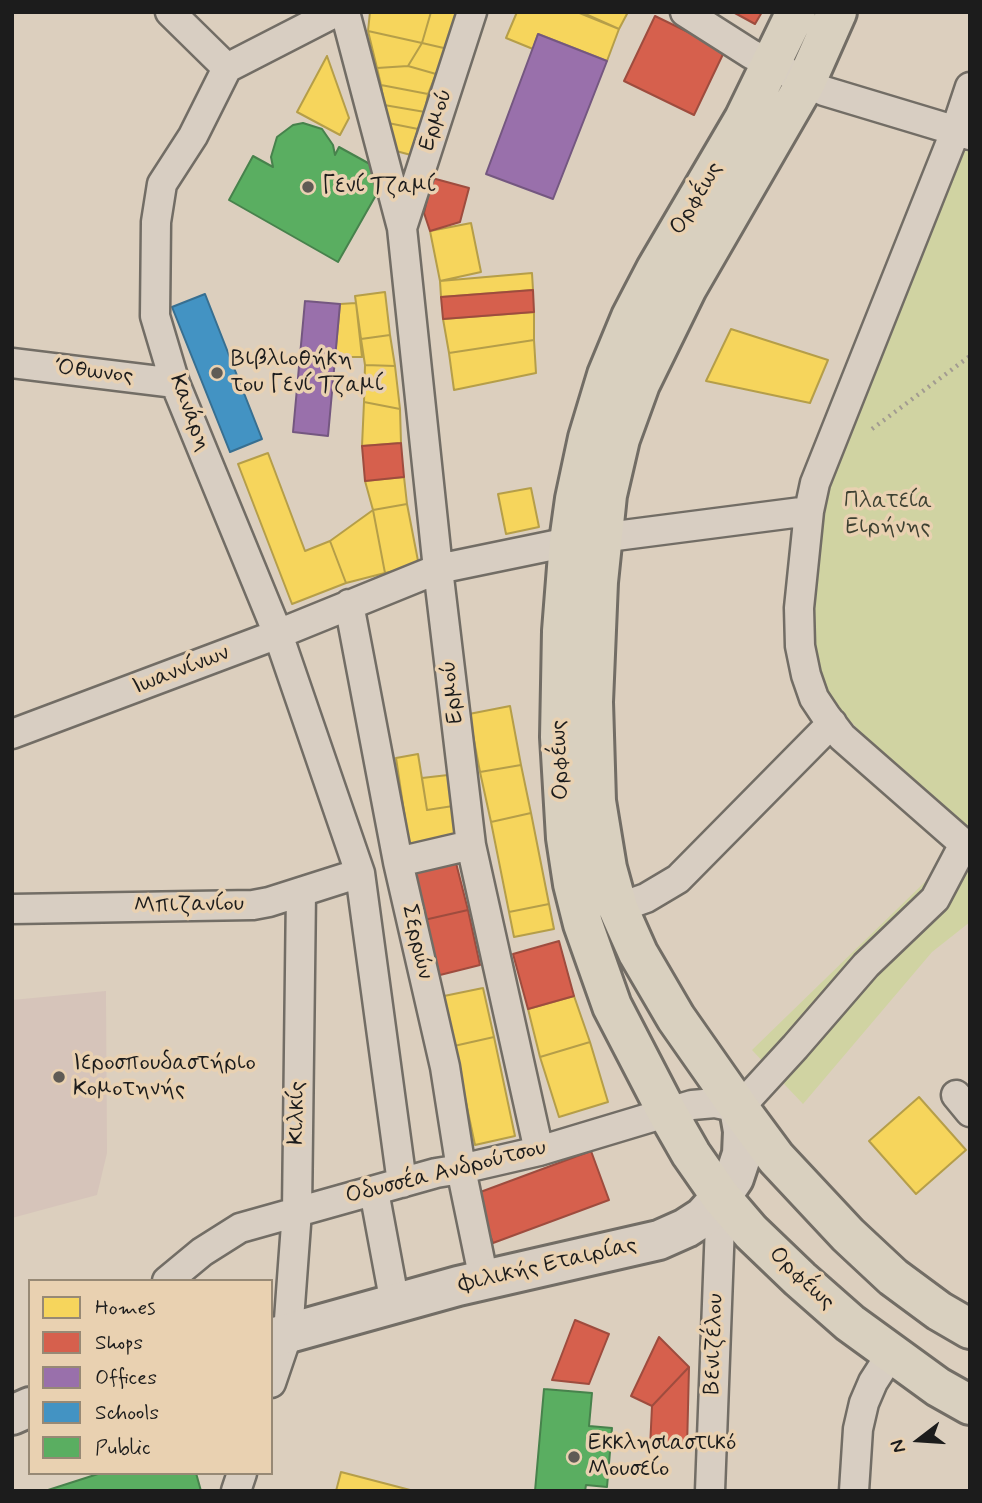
<!DOCTYPE html>
<html>
<head>
<meta charset="utf-8">
<style>
  body { margin:0 }
  #map { position:relative; width:982px; height:1503px; overflow:hidden; background:#dccfbe; font-family:Mynerve,sans-serif }
  canvas { display:block }
  .frame { position:absolute; inset:0; border:14px solid #1c1c1c; pointer-events:none }
  .legend { position:absolute; left:28px; top:1279px; width:245px; height:196px; box-sizing:border-box; background:#e9d1b1; border:2px solid #978975; margin:0; padding:9px 12px; list-style:none; font-size:21px; color:#1c1c1c }
  .legend li { display:flex; align-items:center; gap:14px; height:35px }
  .legend b { width:35px; border:2px solid #978975 }
  .north { position:absolute; left:884px; top:1405px; width:70px; height:70px; -webkit-text-stroke:5px #e9d1b1; paint-order:stroke; rotate:253deg; font-size:19px; font-weight:700; line-height:28px; text-align:center; color:#1c1c1c }
  .north::after { content:''; display:block; margin:auto; width:24px; height:32px; background:#1c1c1c; clip-path:polygon(50% 0,100% 100%,50% 72%,0 100%) }
</style>
</head>
<body>
<div id="map">
<canvas width="982" height="1503"></canvas>
<div class="frame"></div>
<ul class="legend">
<li><b style="height:19px;background:#f6d55c"></b>Homes</li>
<li><b style="height:19px;background:#d6604d"></b>Shops</li>
<li><b style="height:19px;background:#9970ab"></b>Offices</li>
<li><b style="height:19px;background:#4393c3"></b>Schools</li>
<li><b style="height:19px;background:#5aae61"></b>Public</li>
</ul>
<div class="north">N</div>
</div>
<script>
const ctx = document.querySelector('canvas').getContext('2d');
ctx.lineJoin = 'round';
function paint(path, color) { ctx.fillStyle = color; ctx.fill(path, 'evenodd'); }
const poly = rows => new Path2D(rows.map(r => 'M' + r).join(''));
function stroke(path, color, width, dash) { ctx.strokeStyle = color; ctx.lineWidth = width; ctx.lineCap = dash ? 'butt' : 'round'; ctx.setLineDash(dash || []); ctx.stroke(path); }
function label(font, color, halo, rows, align = 'center') {
  ctx.font = font + ' Mynerve,sans-serif'; ctx.lineWidth = 7; ctx.setLineDash([]); ctx.textBaseline = 'middle'; ctx.strokeStyle = halo; ctx.fillStyle = color; for (const [text, x, y, turn = 0] of rows) {
    ctx.save(); ctx.translate(x, y); ctx.rotate((+turn || 0) * Math.PI / 180); ctx.textAlign = isNaN(turn) ? turn : align; if (halo) ctx.strokeText(text, 0, 0); ctx.fillText(text, 0, 0); ctx.restore();
  }
}
const built = poly([
  [106,991,107,1153,97,1195,12,1218,12,1000]
]);
const green = poly([
  [970,88,970,922,932,952,803,1104,752,1050,964,844,819,687,804,515]
]);
const homes = poly([
  [370,12,431,12,422,43,368,31,370,12],
  [431,12,462,12,448,49,422,43,431,12],
  [517,12,577,12,619,29,607,61,538,34,533,49,506,38,517,12],
  [581,12,628,12,619,29,581,12],
  [368,31,422,43,408,66,377,68,368,31],
  [422,43,448,49,436,74,408,66,422,43],
  [327,56,349,118,340,135,297,112,327,56],
  [408,66,436,74,428,94,381,85,377,68,408,66],
  [381,85,428,94,425,112,384,105,381,85],
  [384,105,425,112,418,129,388,123,384,105],
  [388,123,418,129,411,155,396,151,388,123],
  [471,223,481,272,440,281,430,231,471,223],
  [532,273,533,290,441,297,440,281,532,273],
  [385,292,390,335,361,339,355,296,385,292],
  [356,303,362,357,335,357,340,304,356,303],
  [534,312,534,340,449,353,443,319,534,312],
  [731,329,828,360,810,403,706,381,731,329],
  [390,335,395,366,365,365,361,339,390,335],
  [534,340,536,373,454,390,449,353,534,340],
  [365,365,395,366,400,409,364,402,365,365],
  [364,402,400,409,401,443,362,446,364,402],
  [268,453,305,551,330,541,346,583,292,604,238,464,268,453],
  [404,477,407,504,373,510,365,481,404,477],
  [531,488,539,527,506,534,498,494,531,488],
  [407,504,419,566,385,573,373,510,407,504],
  [373,510,385,573,346,583,330,541,373,510],
  [510,706,521,765,480,772,469,714,510,706],
  [418,754,427,810,453,806,458,837,409,845,396,758,418,754],
  [521,765,531,813,491,822,480,772,521,765],
  [448,775,453,806,427,810,422,778,448,775],
  [531,813,549,904,509,912,491,822,531,813],
  [549,904,554,929,514,937,509,912,549,904],
  [483,988,494,1037,454,1046,444,996,483,988],
  [574,996,590,1042,540,1057,528,1009,574,996],
  [494,1037,515,1136,475,1145,454,1046,494,1037],
  [590,1042,608,1102,559,1117,540,1057,590,1042],
  [919,1097,966,1150,916,1194,869,1141,919,1097],
  [341,1472,414,1491,336,1491,341,1472]
]);
const shops = poly([
  [733,12,762,12,755,24,733,12],
  [655,16,725,50,694,115,624,81,655,16],
  [432,178,469,188,460,222,430,231,424,213,432,178],
  [533,290,534,312,443,319,441,297,533,290],
  [401,443,404,477,365,481,362,446,401,443],
  [455,859,468,910,424,920,412,869,455,859],
  [468,910,480,965,436,976,424,920,468,910],
  [559,941,574,996,528,1009,513,954,559,941],
  [591,1151,609,1200,493,1243,475,1194,591,1151],
  [575,1320,609,1334,589,1384,552,1380,575,1320],
  [659,1337,689,1367,652,1406,631,1396,659,1337],
  [689,1367,687,1449,650,1448,652,1406,689,1367]
]);
const offices = poly([
  [538,34,607,61,553,199,486,174,538,34],
  [305,301,340,304,328,436,293,432,305,301]
]);
const schools = poly([
  [205,294,262,439,230,452,172,307,205,294]
]);
const public = poly([
  [303,123,322,129,333,145,335,155,339,147,388,174,338,262,229,200,253,156,273,167,271,157,277,137,293,125,303,123],
  [544,1389,592,1393,589,1426,612,1428,607,1487,586,1485,585,1491,535,1491,544,1389],
  [101,1473,196,1473,201,1491,45,1491,101,1473]
]);
const path = poly([
  [872,429,970,356]
]);
const street = poly([
  [170,12,227,68],
  [336,12,227,68,193,136,162,184,156,222,155,316,175,383,278,634,360,873,402,1183],
  [345,12,402,228],
  [472,12,402,228,438,569,471,845,539,1151],
  [685,12,751,54,824,91,970,135],
  [12,363,175,383],
  [349,604,398,862,445,1067,461,1169,484,1280],
  [12,734,278,634,438,569,569,542,809,511],
  [398,862,471,845],
  [618,908,646,898,678,879,832,723],
  [12,909,253,905,269,902,360,873],
  [956,1095,970,1112],
  [374,1191,395,1304],
  [167,1281,202,1252,240,1228,436,1173,461,1169,539,1151,692,1105,715,1103,739,1108,795,1047,866,965,935,899,964,844,842,737,826,716,814,698,806,675,800,646,799,608,809,511,815,483,955,132,970,87],
  [271,1383,288,1333,297,1211,301,892],
  [236,1491,242,1473],
  [710,1491,721,1197],
  [854,1491,858,1429,864,1403,873,1382,891,1354]
]);
const secondary = poly([
  [271,1338,458,1286,659,1240,686,1228,703,1217,721,1197,734,1178,742,1154,743,1131,739,1108],
  [12,1415,30,1407]
]);
const primary = poly([
  [796,12,744,119,656,269,631,317,607,375,588,438,575,499,569,542,562,631,560,737,566,838,573,884,583,924,612,1006,667,1112,691,1154,721,1197,751,1232,800,1279,850,1323,938,1387,970,1405],
  [837,12,806,82,687,288,640,384,620,439,607,495,598,582,593,702,596,801,607,868,618,908,638,953,676,1018,739,1108,776,1158,848,1235,893,1277,939,1311,970,1329]
]);
const markers = [
  [308,187,7,"#5f5b55"],
  [217,373,7,"#5f5b55"],
  [59,1077,7,"#5f5b55"],
  [574,1457,7,"#5f5b55"]
];
const streetNames = [
  ["Ερμού",437,120,-72],
  ["Ορφέως",697,199,-59],
  ["Όθωνος",94,373,7],
  ["Κανάρη",189,413,69],
  ["Ιωαννίνων",181,671,-21],
  ["Ερμού",453,692,-97],
  ["Ορφέως",561,760,-92],
  ["Μπιζανίου",189,906,-1],
  ["Σερρών",416,942,77],
  ["Κιλκίς",298,1113,-89],
  ["Οδυσσέα Ανδρούτσου",446,1173,-14],
  ["Φιλικής Εταιρίας",548,1266,-13],
  ["Ορφέως",801,1279,43],
  ["Βενιζέλου",715,1344,-88]
];
const poiNames = [
  ["Γενί Τζαμί",322,187],
  ["Βιβλιοθήκη",231,360],
  ["του Γενί Τζαμί",231,386],
  ["Ιεροσπουδαστήριο",73,1064],
  ["Κομοτηνής",73,1090],
  ["Εκκλησιαστικό",588,1444],
  ["Μουσείο",588,1470]
];
const parkNames = [
  ["Πλατεία",888,502],
  ["Ειρήνης",888,528]
];
paint(built, '#d6c4ba');
paint(green, '#d0d3a2');
paint(homes, '#f6d55c');
stroke(homes, '#b59e49', 2);
paint(shops, '#d6604d');
stroke(shops, '#9e4c3e', 2);
paint(offices, '#9970ab');
stroke(offices, '#745780', 2);
paint(schools, '#4393c3');
stroke(schools, '#376f91', 2);
paint(public, '#5aae61');
stroke(public, '#47824c', 2);
stroke(street, '#726d65', 33);
stroke(secondary, '#726d65', 44);
stroke(primary, '#726d65', 44);
stroke(path, '#a29b91', 4.5, [2, 5]);
stroke(street, '#d8cec2', 28);
stroke(secondary, '#d8cec2', 38);
stroke(primary, '#d9d0bf', 38);
for (const [x, y, r, color] of markers) { const dot = new Path2D(); dot.arc(x, y, r, 0, 2 * Math.PI); ctx.fillStyle = color; ctx.fill(dot); stroke(dot, '#e9d1b1', 2.5); }
label('23px', '#1c1c1c', '#e9d1b1', streetNames);
label('23px', '#1c1c1c', '#e9d1b1', poiNames, 'left');
label('23px', '#3e4132', '#e9d1b1', parkNames);
</script>
</body>
</html>
